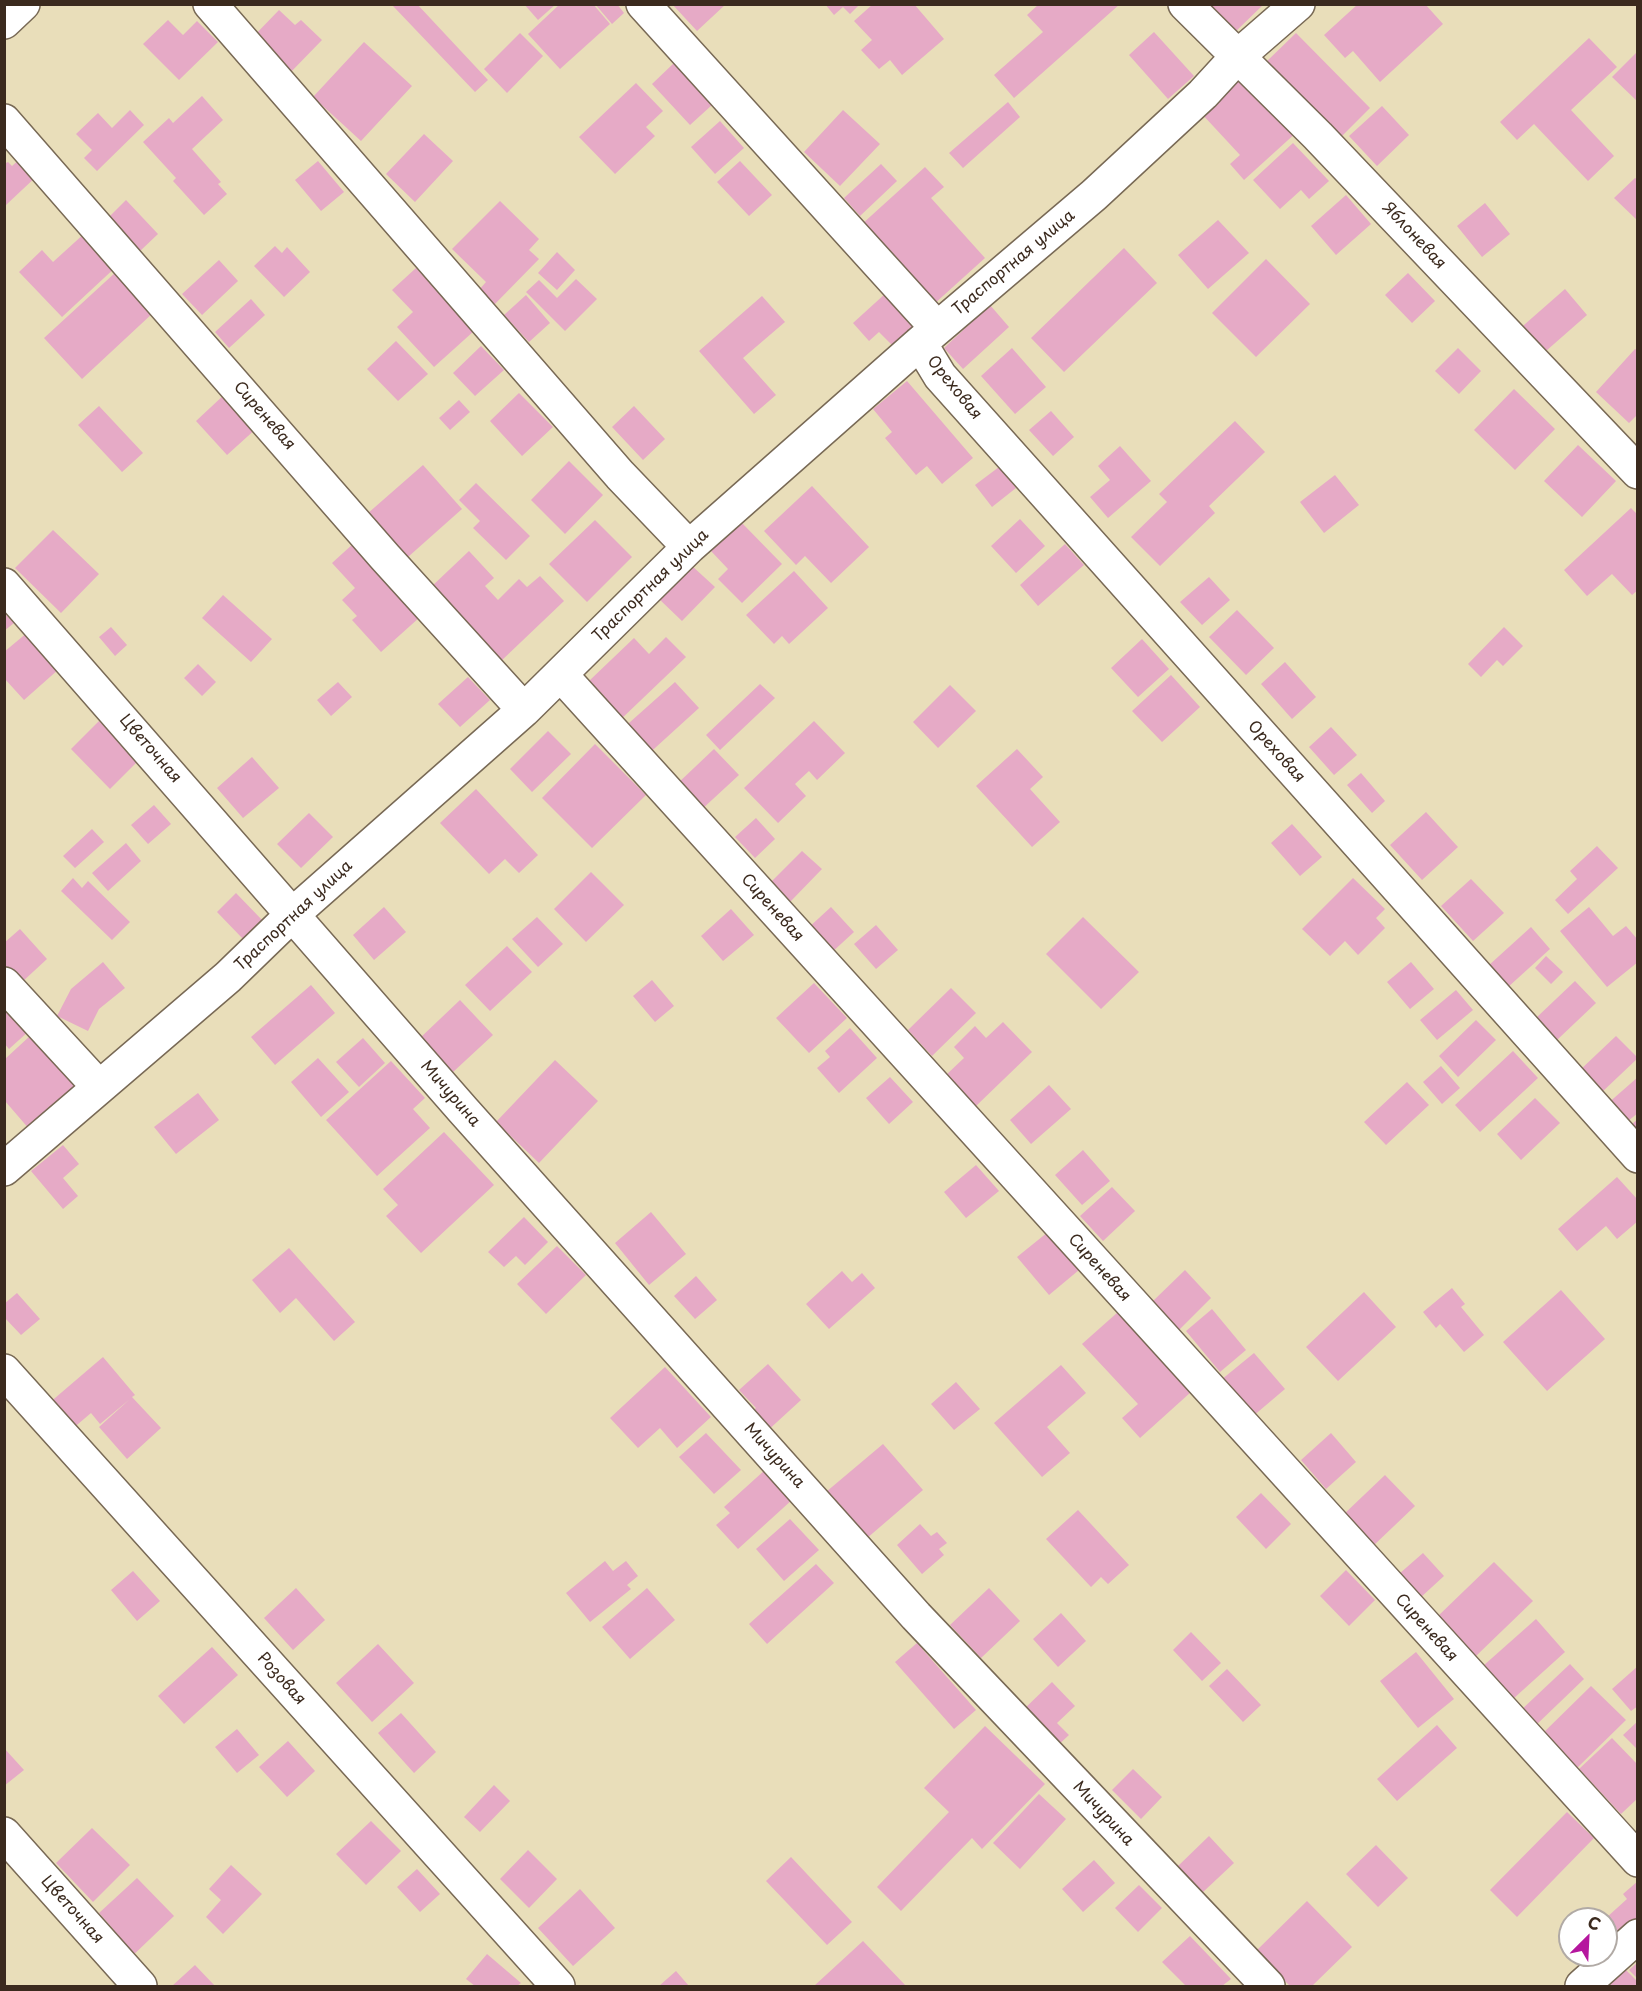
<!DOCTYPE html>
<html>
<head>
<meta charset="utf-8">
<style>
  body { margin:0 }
  #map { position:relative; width:1642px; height:1991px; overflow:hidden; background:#e9deba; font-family:"Playpen Sans",sans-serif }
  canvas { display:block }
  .frame { position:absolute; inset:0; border:6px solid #3b2a1e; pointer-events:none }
  .north { position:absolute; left:1558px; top:1907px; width:60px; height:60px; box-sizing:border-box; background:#fff; border:2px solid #b1aaa5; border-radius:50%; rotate:24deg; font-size:16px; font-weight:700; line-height:24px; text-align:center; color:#3b2a1e }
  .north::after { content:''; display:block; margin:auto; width:21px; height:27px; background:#b5179e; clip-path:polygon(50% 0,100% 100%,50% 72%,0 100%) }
</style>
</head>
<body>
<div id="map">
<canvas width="1642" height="1991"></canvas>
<div class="frame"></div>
<div class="north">С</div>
</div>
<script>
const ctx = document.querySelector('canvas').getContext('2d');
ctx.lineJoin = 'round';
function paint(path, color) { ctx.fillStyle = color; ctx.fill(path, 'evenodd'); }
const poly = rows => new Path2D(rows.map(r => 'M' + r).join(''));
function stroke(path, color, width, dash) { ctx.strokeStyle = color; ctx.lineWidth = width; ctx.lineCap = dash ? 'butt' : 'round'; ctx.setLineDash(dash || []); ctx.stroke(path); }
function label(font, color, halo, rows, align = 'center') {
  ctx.font = font + ' "Playpen Sans",sans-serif'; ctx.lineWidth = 5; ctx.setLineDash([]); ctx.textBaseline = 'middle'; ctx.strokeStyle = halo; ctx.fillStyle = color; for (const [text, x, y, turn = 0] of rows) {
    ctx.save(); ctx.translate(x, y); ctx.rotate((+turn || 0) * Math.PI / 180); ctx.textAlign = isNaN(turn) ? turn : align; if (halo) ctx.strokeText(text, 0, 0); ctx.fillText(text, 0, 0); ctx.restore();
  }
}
const building = poly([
  [394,4,417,4,488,80,475,92,393,6],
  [524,4,556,4,538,20],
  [560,4,593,4,610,24,560,69,528,34],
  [595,4,617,4,624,13,612,24],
  [672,4,726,4,697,31],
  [825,4,860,4,850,14,843,7,834,15],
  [873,4,914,4,944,39,902,75,890,60,879,69,861,50,872,40,854,21],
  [1039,4,1120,4,1014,98,994,75,1043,32,1027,15],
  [1203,4,1264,4,1232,35],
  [1358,4,1425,4,1443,24,1380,82,1353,51,1345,58,1324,35],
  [279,10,295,25,301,20,322,40,288,75,251,39],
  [168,20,183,35,197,21,218,42,179,80,143,44],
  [1154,32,1194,76,1168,99,1129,55],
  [520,33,543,56,507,93,484,69],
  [1296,33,1370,108,1334,144,1265,63],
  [1589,38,1617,67,1571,110,1614,156,1588,181,1534,124,1517,140,1500,122],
  [364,42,412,86,361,141,313,97],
  [1638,51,1638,102,1612,77],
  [674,63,712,105,690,125,652,84],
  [1244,74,1298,131,1244,180,1230,164,1240,155,1201,113],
  [636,83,663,111,646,127,655,136,615,174,579,137],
  [202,96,223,120,192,149,199,157,184,170,199,157,221,182,218,184,227,194,204,215,173,181,176,178,143,142,169,118,173,123],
  [1008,102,1020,117,963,168,949,153],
  [1382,106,1409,135,1377,166,1349,136],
  [130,110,144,125,97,171,84,158,92,150,76,134,98,113,112,128],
  [843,110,880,144,840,186,804,152],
  [720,121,744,148,715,174,691,147],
  [424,134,453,161,415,202,386,174],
  [1293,143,1329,181,1309,199,1301,190,1280,209,1253,180],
  [23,156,39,174,6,205,4,164,8,162,12,166],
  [318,161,344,192,321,211,295,180],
  [740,161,772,195,749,216,717,182],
  [881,164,897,181,860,216,844,198],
  [925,167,944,187,931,198,985,258,933,305,861,225],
  [1635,178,1638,180,1638,221,1614,198],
  [1346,195,1371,224,1336,255,1311,226],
  [126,200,158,234,138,253,107,219],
  [500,201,539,239,529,250,539,259,493,306,478,291,486,282,452,249],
  [1485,203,1510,234,1482,257,1457,226],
  [1218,220,1249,253,1208,289,1178,255],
  [86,232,118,265,62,317,19,272,42,250,53,262],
  [275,246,282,253,287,247,310,272,284,297,254,266],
  [1124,248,1157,283,1064,372,1031,338],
  [557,252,575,270,557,290,538,273],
  [1266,259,1310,304,1256,357,1212,313],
  [219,260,238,281,202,315,182,294],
  [416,268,474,331,434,367,397,327,413,312,392,290],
  [117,271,154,312,82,379,44,338],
  [1408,273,1435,301,1412,323,1385,295],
  [576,279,597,299,565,331,526,292,539,280,557,298],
  [1565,289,1587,315,1538,358,1516,332],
  [886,293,916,326,893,346,879,332,869,341,853,323],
  [526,295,550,323,529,342,504,315],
  [762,296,785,322,743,358,776,395,754,414,699,351],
  [251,299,265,315,229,348,215,332],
  [990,305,1009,327,963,369,944,348],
  [396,341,428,374,398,401,367,369],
  [481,346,504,370,475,396,453,373],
  [1012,348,1046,387,1015,414,981,376],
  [1458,348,1481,371,1459,394,1435,371],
  [1635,349,1638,351,1638,414,1629,423,1596,392],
  [907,381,973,458,942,484,927,466,916,475,885,438,892,432,873,409],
  [1514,389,1555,429,1515,470,1474,430],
  [226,393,258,427,227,455,196,421],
  [519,393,553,427,522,456,490,421],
  [459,400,470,412,450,430,439,418],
  [99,406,143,453,122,472,78,425],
  [634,406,665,439,643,460,612,427],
  [1051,411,1074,437,1053,456,1029,430],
  [1235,421,1265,452,1209,506,1215,513,1160,566,1131,537,1167,502,1159,494],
  [1578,445,1616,481,1582,517,1544,481],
  [1120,446,1151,481,1108,518,1090,497,1110,480,1098,466],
  [569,461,603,495,565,534,531,500],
  [423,465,462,509,399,565,359,521],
  [999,467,1016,488,992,507,975,485],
  [1335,475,1359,505,1324,533,1300,502],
  [476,483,530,536,506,560,473,528,480,521,459,500],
  [812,486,869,547,831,583,805,556,796,565,764,531],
  [1631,508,1638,515,1638,590,1632,595,1612,574,1587,596,1564,570],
  [1020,519,1045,546,1016,573,991,546],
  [595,520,632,557,587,602,549,564],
  [741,522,782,564,742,603,718,579,728,569,711,551],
  [53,530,99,574,61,613,15,568],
  [354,543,420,617,381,652,352,620,357,616,342,600,355,588,332,563],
  [1065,544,1084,565,1038,606,1020,585],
  [469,551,494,578,485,586,498,600,519,579,527,587,540,576,564,601,500,662,430,588],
  [691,565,715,587,682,621,658,598],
  [794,571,828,608,789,644,782,636,774,644,746,615],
  [1209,577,1230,600,1202,625,1180,602],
  [223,595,272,639,251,662,202,618],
  [1237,610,1274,648,1246,675,1209,637],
  [4,613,14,623,4,631],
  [111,627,127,645,115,656,99,637],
  [1504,627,1523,646,1503,666,1497,660,1481,677,1468,664],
  [28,632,59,669,24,700,4,678,4,652],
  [666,637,686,657,617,723,598,703,605,697,589,681,634,638,649,654],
  [1142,639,1169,669,1138,697,1111,668],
  [1285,662,1316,697,1292,719,1261,684],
  [198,664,216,682,202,696,184,678],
  [1171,675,1200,707,1162,742,1132,711],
  [468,677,490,700,460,727,438,704],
  [338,682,352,697,331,716,317,700],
  [675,682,699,708,644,758,620,731],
  [760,684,775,698,720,750,706,735],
  [950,685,976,711,938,748,913,722],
  [99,721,138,761,110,789,71,749],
  [814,721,845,753,817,780,809,771,795,784,806,796,778,823,744,788],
  [1331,727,1357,755,1334,775,1309,747],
  [548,731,571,754,532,792,510,769],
  [595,744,646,795,592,848,542,798],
  [714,749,739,775,700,811,676,785],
  [1017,749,1043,777,1030,789,1060,822,1032,847,976,786],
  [252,757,279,788,243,818,217,788],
  [1361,773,1385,801,1372,813,1347,785],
  [476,789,538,855,519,873,505,859,489,874,440,823],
  [154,805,171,824,148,844,131,825],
  [1426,812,1458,847,1422,880,1390,845],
  [309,813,333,837,301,868,277,844],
  [756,818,775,839,755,858,735,837],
  [1292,824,1322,857,1300,876,1271,843],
  [92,829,104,842,75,868,63,856],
  [126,843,141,861,108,891,92,873],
  [1597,846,1618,868,1568,914,1555,900,1577,879,1570,871],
  [802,851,822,869,790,902,770,883],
  [591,872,624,905,586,942,554,909],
  [73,878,82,888,88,881,130,922,112,940,61,891],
  [1353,878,1385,909,1376,918,1385,928,1358,955,1345,941,1330,956,1302,929],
  [1471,879,1504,913,1473,941,1441,906],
  [236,893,263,921,244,940,217,912],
  [384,907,406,932,374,960,353,935],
  [831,907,854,932,830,954,807,929],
  [1589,907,1613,936,1626,926,1638,940,1638,962,1607,987,1560,931],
  [731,909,754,935,723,961,701,936],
  [537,917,563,944,538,967,512,939],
  [1083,917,1139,972,1101,1009,1046,954],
  [876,925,898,950,876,969,854,944],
  [1531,927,1550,949,1507,988,1488,966],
  [20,929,47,959,21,983,4,965,4,943],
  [507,946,532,972,490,1011,465,985],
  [1546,956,1563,972,1551,984,1535,968],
  [103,962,125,988,99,1009,88,1031,57,1016,71,989],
  [1411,962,1434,989,1410,1009,1387,982],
  [652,980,674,1006,655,1022,633,996],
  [1575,981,1596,1003,1557,1040,1536,1018],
  [814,983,847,1018,809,1053,776,1018],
  [311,985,335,1013,275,1065,251,1037],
  [951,988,976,1013,932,1056,908,1030],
  [1456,990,1473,1010,1437,1040,1420,1020],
  [460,1000,493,1035,452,1073,420,1038],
  [4,1003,29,1031,9,1049,4,1043],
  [1476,1020,1496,1040,1458,1077,1439,1056],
  [1003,1022,1032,1052,976,1106,946,1075,964,1058,954,1047,975,1026,986,1038],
  [850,1028,877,1058,839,1093,817,1068,830,1057,825,1051],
  [31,1035,79,1087,30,1130,5,1101,5,1059],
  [1616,1036,1638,1058,1601,1093,1579,1071],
  [363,1038,385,1063,359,1087,336,1062],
  [1513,1051,1538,1078,1480,1132,1455,1105],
  [318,1058,349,1092,321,1117,291,1082],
  [555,1060,598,1101,539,1163,496,1122],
  [391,1061,425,1098,413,1109,430,1128,377,1176,326,1120],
  [1441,1066,1460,1088,1442,1104,1423,1082],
  [890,1077,913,1102,889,1124,866,1098],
  [1638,1077,1638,1113,1623,1125,1606,1105],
  [1407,1082,1429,1105,1386,1145,1364,1122],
  [1049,1085,1071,1109,1031,1144,1010,1120],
  [198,1093,219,1120,176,1154,154,1127],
  [1535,1098,1560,1123,1521,1160,1497,1134],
  [1638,1119,1638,1140,1627,1128],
  [444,1132,494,1185,421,1253,386,1216,398,1205,383,1189],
  [63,1145,79,1164,63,1178,78,1196,63,1209,31,1171],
  [1083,1150,1110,1181,1082,1205,1055,1175],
  [976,1165,999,1191,966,1218,944,1192],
  [1617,1177,1638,1200,1638,1221,1617,1239,1606,1226,1577,1251,1558,1229],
  [1112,1187,1135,1211,1103,1241,1080,1216],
  [651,1212,686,1254,649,1285,615,1243],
  [524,1217,548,1242,525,1265,516,1256,504,1267,488,1252],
  [1048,1232,1079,1270,1049,1295,1017,1257],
  [557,1246,586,1275,546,1314,517,1284],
  [289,1248,355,1322,334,1341,296,1298,280,1313,252,1280],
  [1185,1270,1211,1298,1179,1330,1152,1302],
  [842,1271,852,1282,862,1273,875,1288,829,1329,806,1304],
  [696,1276,717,1300,695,1319,674,1296],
  [1452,1288,1465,1304,1461,1307,1484,1335,1464,1352,1440,1324,1436,1328,1423,1312],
  [1561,1290,1605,1339,1547,1391,1503,1342],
  [1364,1292,1396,1327,1338,1381,1306,1347],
  [17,1293,40,1319,21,1335,4,1317,4,1304],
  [1212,1309,1246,1350,1220,1372,1186,1331],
  [1118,1312,1191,1392,1140,1438,1122,1418,1138,1404,1082,1344],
  [1254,1353,1285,1389,1252,1417,1221,1380],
  [103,1357,135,1395,132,1397,161,1428,127,1459,99,1427,130,1399,100,1424,91,1413,71,1430,48,1404],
  [768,1364,801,1400,765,1433,748,1415,756,1408,739,1390],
  [1061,1365,1086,1393,1047,1427,1070,1453,1042,1477,994,1423],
  [665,1367,711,1417,677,1448,660,1428,638,1448,610,1418],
  [956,1382,980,1409,954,1430,931,1404],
  [706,1433,741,1470,714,1494,679,1457],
  [1331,1433,1356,1462,1326,1489,1301,1460],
  [883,1444,923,1490,866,1539,826,1492],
  [766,1469,793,1499,738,1549,716,1525,730,1513,724,1507],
  [1385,1475,1415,1506,1372,1547,1342,1516],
  [1261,1493,1291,1524,1266,1549,1236,1517],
  [1078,1510,1129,1565,1108,1584,1101,1577,1091,1587,1046,1539],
  [790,1519,819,1550,784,1581,756,1549],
  [920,1524,931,1536,937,1532,947,1543,939,1549,944,1555,922,1574,897,1545],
  [1423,1553,1444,1576,1420,1598,1399,1574],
  [605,1561,613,1571,626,1561,638,1576,627,1585,631,1589,590,1622,566,1593],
  [1494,1562,1533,1601,1476,1656,1437,1617],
  [816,1564,834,1583,767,1644,749,1624],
  [1346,1570,1375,1600,1349,1626,1320,1596],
  [133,1571,160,1601,137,1621,111,1590],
  [296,1588,325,1620,293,1650,264,1618],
  [647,1588,675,1620,630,1659,602,1627],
  [989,1588,1020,1621,981,1658,950,1625],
  [1061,1613,1086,1641,1058,1667,1033,1639],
  [1536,1619,1565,1652,1513,1699,1483,1666],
  [1191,1632,1221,1663,1202,1681,1173,1650],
  [917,1643,976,1710,954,1729,895,1662],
  [378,1644,414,1683,372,1722,336,1683],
  [212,1647,238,1675,184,1724,158,1696],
  [1416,1652,1454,1699,1418,1728,1380,1681],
  [1570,1664,1584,1679,1534,1727,1519,1712],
  [1638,1666,1638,1706,1631,1711,1612,1689],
  [1227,1669,1261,1705,1243,1722,1209,1686],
  [1052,1682,1075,1706,1057,1723,1069,1735,1055,1748,1021,1712],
  [1591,1686,1626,1720,1575,1770,1540,1736],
  [401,1713,436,1752,414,1773,378,1733],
  [1638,1721,1638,1750,1623,1735],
  [1437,1725,1457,1748,1397,1801,1377,1779],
  [985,1726,1045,1784,982,1849,972,1838,901,1911,877,1887,949,1812,924,1788],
  [237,1729,259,1755,237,1773,215,1747],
  [1612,1738,1638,1765,1638,1798,1621,1814,1579,1769],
  [288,1741,315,1771,287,1797,259,1767],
  [4,1748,24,1770,4,1786],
  [1133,1769,1162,1797,1141,1819,1112,1790],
  [494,1785,510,1801,480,1832,464,1817],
  [1039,1794,1066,1819,1020,1869,993,1843],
  [1567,1812,1594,1838,1517,1917,1490,1890],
  [371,1821,401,1851,366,1885,336,1854],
  [92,1828,130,1865,93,1902,56,1863],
  [1209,1836,1234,1863,1202,1893,1177,1867],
  [1376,1845,1408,1878,1378,1907,1346,1874],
  [528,1850,557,1879,529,1908,500,1879],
  [791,1857,852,1922,827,1945,766,1881],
  [1094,1860,1115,1883,1083,1912,1062,1889],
  [231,1865,262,1894,223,1934,206,1917,221,1900,209,1889],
  [417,1869,440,1894,420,1912,397,1887],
  [137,1878,174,1916,126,1962,104,1940,114,1930,99,1913],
  [1638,1881,1638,1918,1619,1936,1606,1922,1606,1918,1627,1899,1623,1894],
  [1139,1885,1162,1908,1138,1932,1115,1908],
  [580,1889,615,1928,573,1966,538,1928],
  [1307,1901,1352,1947,1312,1986,1290,1986,1255,1952],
  [1190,1936,1231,1979,1222,1986,1186,1986,1162,1962],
  [863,1941,906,1986,814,1986],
  [487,1954,521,1983,517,1986,475,1986,466,1979],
  [1638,1962,1638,1979,1629,1970],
  [195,1965,215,1986,172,1986],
  [1626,1970,1638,1982,1638,1986,1608,1986],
  [676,1971,689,1986,659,1986]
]);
const minor = poly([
  [210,4,620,475,689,547],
  [643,4,937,328],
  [1185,4,1318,136,1638,472],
  [4,22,23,4],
  [4,121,385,557,524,710],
  [920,343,940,376,1638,1156],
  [4,585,463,1110,916,1616,1268,1986],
  [561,675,1638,1860],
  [4,984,99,1087],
  [4,1169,228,977,293,914,524,710,689,547,920,343,1094,195,1203,94,1237,57,1298,4],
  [4,1371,558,1986],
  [4,1834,140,1986],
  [1582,1986,1638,1936]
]);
const streetNames = [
  ["Яблоневая",1414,236,47],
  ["Траспортная улица",1014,263,-40],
  ["Ореховая",954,388,51],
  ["Сиреневая",264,416,49],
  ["Траспортная улица",651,586,-44],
  ["Цветочная",150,749,49],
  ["Ореховая",1276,752,48],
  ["Сиреневая",772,908,48],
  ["Траспортная улица",294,916,-43],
  ["Мичурина",450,1094,49],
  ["Сиреневая",1099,1268,48],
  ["Мичурина",774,1456,48],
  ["Сиреневая",1426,1628,48],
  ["Розовая",281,1679,48],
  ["Мичурина",1103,1814,47],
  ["Цветочная",72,1910,48]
];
paint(building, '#e6aac6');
stroke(minor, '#786955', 36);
stroke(minor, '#fff', 33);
label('16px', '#3b2a1e', '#fff', streetNames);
</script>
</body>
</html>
